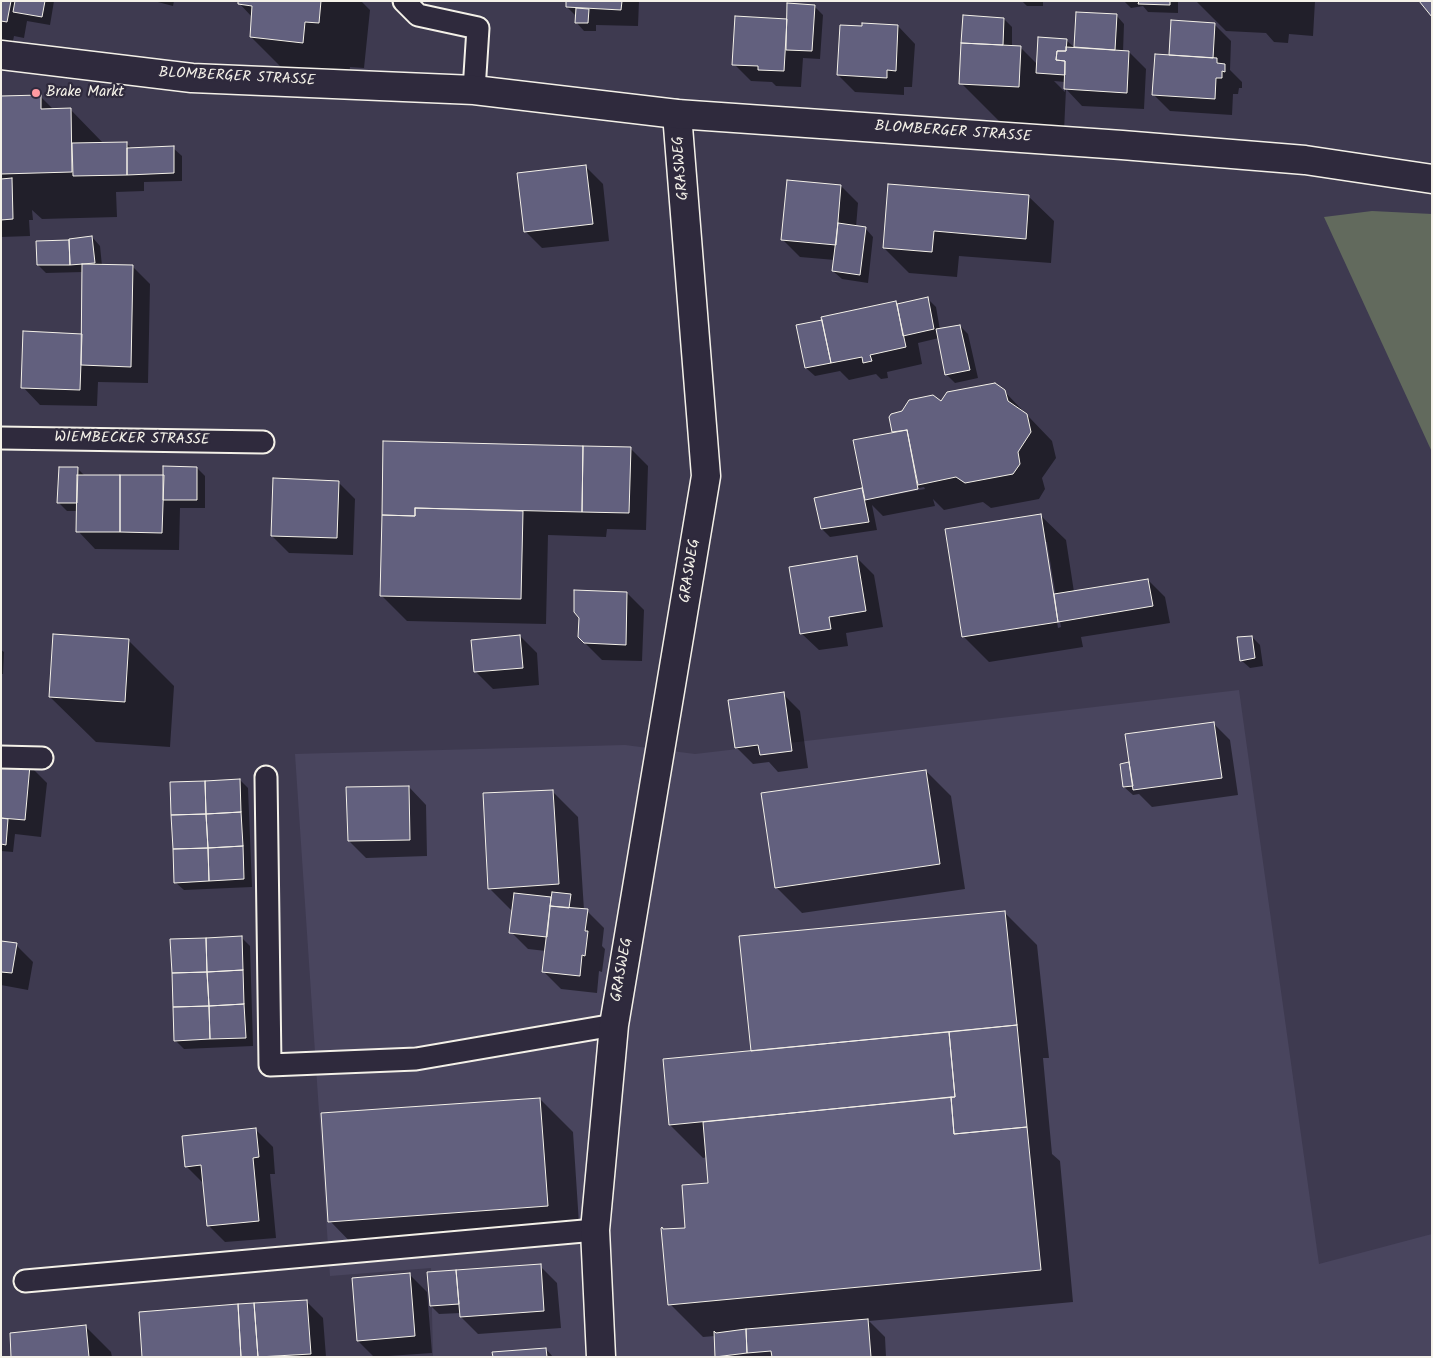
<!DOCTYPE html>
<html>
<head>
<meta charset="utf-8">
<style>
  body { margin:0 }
  #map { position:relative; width:1433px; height:1358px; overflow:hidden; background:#3e3a50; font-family:Kalam,sans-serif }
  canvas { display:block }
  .frame { position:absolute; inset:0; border:2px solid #f4f1e8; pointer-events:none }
</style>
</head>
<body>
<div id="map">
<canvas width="1433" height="1358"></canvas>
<div class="frame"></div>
</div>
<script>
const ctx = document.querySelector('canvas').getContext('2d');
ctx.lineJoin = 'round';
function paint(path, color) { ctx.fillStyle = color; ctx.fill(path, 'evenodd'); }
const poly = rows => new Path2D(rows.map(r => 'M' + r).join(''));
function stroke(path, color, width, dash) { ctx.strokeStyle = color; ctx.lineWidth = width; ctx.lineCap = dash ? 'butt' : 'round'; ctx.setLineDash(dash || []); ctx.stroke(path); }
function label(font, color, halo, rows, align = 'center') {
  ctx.font = font + ' Kalam,sans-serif'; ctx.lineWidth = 4.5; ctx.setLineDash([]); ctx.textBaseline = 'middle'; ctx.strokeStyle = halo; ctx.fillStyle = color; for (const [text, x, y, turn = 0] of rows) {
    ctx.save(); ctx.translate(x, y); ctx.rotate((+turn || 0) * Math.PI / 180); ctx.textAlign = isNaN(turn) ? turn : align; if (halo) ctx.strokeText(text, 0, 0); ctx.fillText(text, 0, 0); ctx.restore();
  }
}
const built = poly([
  [1239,690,1319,1264,1432,1234,1432,1357,433,1357,431,1268,330,1276,295,754,625,745,695,754]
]);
const green = poly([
  [1372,211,1432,214,1432,452,1324,217]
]);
const shadow = poly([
  [1,1,54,1,50,25,27,21,24,38,14,36,10,56,1,54],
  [154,1,174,1,173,6],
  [239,1,361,1,370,10,364,68,350,67,348,87,296,82,251,37,252,17,239,3],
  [567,1,639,1,638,26,596,25,596,31,584,31,576,22,576,16,567,7],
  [1022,1,1043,1,1043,6,1027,6],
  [1124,1,1178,1,1178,13,1148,12,1143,6,1131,8],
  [1196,1,1315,1,1313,36,1289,34,1288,43,1274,42,1266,33,1226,31],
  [814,6,823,15,820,59,803,58,801,87,776,86,772,82,751,81,734,64,788,20],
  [1078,13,1116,15,1124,24,1123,52,1129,52,1146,69,1144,109,1082,106,1066,89,1064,131,1006,128,961,83,964,17,1004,19,1012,27,1012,47,1020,47,1038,65,1066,40,1076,49],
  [1054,81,1065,82,1065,92],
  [1214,24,1231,41,1230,70,1242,82,1242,88,1239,88,1238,94,1233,94,1232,115,1170,111,1153,94,1170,56],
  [898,26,915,44,912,87,904,87,904,95,855,92,838,75],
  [40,96,54,110,70,109,104,144,126,143,132,149,173,148,182,156,182,181,144,182,144,191,116,192,117,217,42,219,32,210,33,220,29,220,30,236,1,237,1,97],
  [586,167,603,184,609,241,542,248,525,231],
  [841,186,858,203,856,227,865,228,873,237,868,283,842,279,833,271,835,260,800,257,783,240],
  [1028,196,1054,221,1051,263,959,256,957,277,909,273,884,248],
  [92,237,100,246,102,266,133,267,150,284,148,383,98,382,97,406,40,405,23,387,82,334,83,272,46,273,38,265,69,241],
  [927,298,936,307,940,330,960,326,968,334,978,378,955,383,947,375,939,338,918,343,922,364,887,372,888,378,881,379,876,374,849,380,840,371,815,376,806,368,798,326,896,302,898,305],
  [1004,391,1052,441,1056,458,1042,478,1045,489,1039,499,991,508,983,502,944,510,933,499,935,506,883,516,872,505,877,530,830,537,822,529,862,489,864,492,895,434,891,417,942,403],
  [924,487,925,489,877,498,877,496],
  [385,442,630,448,648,466,646,530,607,529,606,537,548,535,546,624,407,621,381,595],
  [77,468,85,476,164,476,197,468,205,476,205,508,180,508,179,550,95,549,78,531,78,511,67,511,59,503],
  [338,482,355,499,353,555,289,553,272,536],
  [1040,515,1066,540,1074,592,1148,580,1165,597,1170,623,1081,637,1083,647,989,662,963,636],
  [1044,542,1047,542,1061,627,1058,628],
  [857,558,874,575,883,627,846,633,848,646,819,650,801,633],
  [627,593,644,610,642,661,602,660,579,637,580,617],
  [520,636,537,653,539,685,493,689,476,672],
  [1252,637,1260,645,1263,666,1250,668,1241,660],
  [128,640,174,686,170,747,96,742,50,697],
  [1,650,4,652,3,674,1,674],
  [783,694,800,711,808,768,778,772,769,762,753,764,736,747],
  [1213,723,1230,740,1238,795,1152,807,1139,794,1133,795,1124,787,1131,763],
  [1,763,30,766,47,783,41,837,15,834,13,852,1,851],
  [926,771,951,796,965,889,802,913,776,887],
  [240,780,248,788,252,887,184,890,175,882],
  [409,787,426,805,427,856,366,858,349,841],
  [552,791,578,817,584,910,587,911,604,928,602,946,605,949,602,972,599,971,597,993,561,989,544,972,546,951,528,949,511,932,513,912,489,888],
  [1004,912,1037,945,1049,1058,1043,1058,1052,1154,1060,1161,1073,1302,869,1321,885,1337,886,1357,718,1357,716,1355,715,1336,703,1337,670,1304,687,1229,710,1184,707,1157,703,1158,670,1125,752,1052],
  [241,937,250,946,253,1046,184,1049,176,1041],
  [1,942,16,945,33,962,28,990,1,985],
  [540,1099,573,1132,580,1239,362,1254,330,1221],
  [256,1130,273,1147,275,1174,270,1174,276,1238,225,1242,208,1225,204,1184,186,1166],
  [540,1266,557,1283,561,1328,478,1334,461,1317,461,1313,439,1314,431,1306],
  [410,1275,427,1292,432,1353,374,1357,358,1341],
  [306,1301,323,1318,326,1357,144,1357],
  [86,1327,111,1352,112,1357,12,1357],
  [546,1349,553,1357,494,1357]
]);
const building = poly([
  [1,1,11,1,7,22,1,21,1,1],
  [15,1,45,1,42,17,13,12,15,1],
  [238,1,321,1,319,23,305,22,303,43,250,37,252,6,238,4,238,1],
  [566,1,622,1,621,10,566,7,566,1],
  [1139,1,1170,1,1170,5,1138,4,1139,1],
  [1419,1,1432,1,1432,17,1419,1],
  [787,3,815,5,812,51,786,50,787,3],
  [576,8,589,9,588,23,575,23,576,8],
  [1076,12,1117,14,1115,50,1074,47,1076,12],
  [963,15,1004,18,1003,45,961,43,963,15],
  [735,16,787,19,784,71,758,70,758,66,732,65,735,16],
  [1171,20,1215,23,1213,58,1169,55,1171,20],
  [862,23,898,25,896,71,887,70,887,78,837,75,840,25,862,26,862,23],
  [1038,37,1067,39,1066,51,1057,51,1056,60,1065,61,1065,75,1036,73,1038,37],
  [961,43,1021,46,1019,87,959,84,961,43],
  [1066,47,1129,51,1127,93,1064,89,1065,61,1056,60,1057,51,1066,51,1066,47],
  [1155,54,1217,58,1217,63,1225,64,1225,72,1222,71,1222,78,1216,78,1215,99,1152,95,1155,54],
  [41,95,41,109,71,108,72,172,1,174,1,96,41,95],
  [127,142,127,175,73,176,72,143,127,142],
  [174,146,174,173,127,175,127,148,174,146],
  [586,165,593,224,524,232,517,173,586,165],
  [12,178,13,219,1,220,1,179,12,178],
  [787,180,841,185,836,245,781,240,787,180],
  [888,184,1029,195,1026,239,934,231,932,252,883,248,888,184],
  [838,223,866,227,860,275,832,271,838,223],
  [92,236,95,263,70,265,69,239,92,236],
  [69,240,70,265,37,265,36,241,69,240],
  [82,264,133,265,131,367,81,365,82,264],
  [928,297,934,329,903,336,897,304,928,297],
  [896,301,906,347,870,355,872,361,863,363,862,357,831,363,821,317,896,301],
  [822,320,831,363,805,368,796,325,822,320],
  [960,325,970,370,945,375,936,329,960,325],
  [23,331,82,334,80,390,21,388,23,331],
  [995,383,1005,390,1008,401,1027,414,1031,432,1018,452,1020,464,1013,474,965,483,956,477,918,485,907,430,892,432,889,417,891,414,902,411,909,400,933,395,941,401,947,392,995,383],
  [907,430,918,489,865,500,853,440,907,430],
  [383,441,583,446,582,512,415,508,415,516,382,515,383,441],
  [583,446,631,447,629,513,582,512,583,446],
  [163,466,197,467,197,500,163,500,163,466],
  [59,467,78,467,77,503,57,503,59,467],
  [77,475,120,475,120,532,76,532,77,475],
  [120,475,164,475,162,533,120,532,120,475],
  [273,478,339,481,337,538,271,536,273,478],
  [862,488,869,522,821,529,814,498,862,488],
  [415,508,523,511,521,599,380,596,382,515,415,516,415,508],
  [1041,514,1058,622,962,637,945,529,1041,514],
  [857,556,866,611,829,617,831,629,800,634,789,567,857,556],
  [1148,579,1153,606,1058,622,1054,594,1148,579],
  [574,590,627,592,626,645,584,643,578,637,579,618,574,612,574,590],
  [53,634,129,639,125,702,49,697,53,634],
  [520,635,523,668,474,672,471,640,520,635],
  [1252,636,1255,658,1240,661,1237,637,1252,636],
  [784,692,792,751,760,755,758,745,735,748,728,700,784,692],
  [1214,722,1222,778,1133,790,1125,734,1214,722],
  [1,762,30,765,25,820,1,818,1,762],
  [1129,762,1133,786,1123,787,1120,764,1129,762],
  [926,770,940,864,775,888,761,793,926,770],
  [240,779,241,812,206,814,205,781,240,779],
  [205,781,206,814,171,815,170,782,205,781],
  [409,786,410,840,348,841,346,787,409,786],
  [553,790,559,884,488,889,483,793,553,790],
  [241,812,243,846,208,848,206,814,241,812],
  [206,814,208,848,173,849,171,815,206,814],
  [1,818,8,819,6,845,1,844,1,818],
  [243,846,244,879,209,881,208,848,243,846],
  [208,848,209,881,174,883,173,849,208,848],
  [552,892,571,894,569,908,550,906,552,892],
  [514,893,551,897,547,937,509,933,514,893],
  [550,906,588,909,585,931,588,931,585,956,582,955,580,976,542,972,550,906],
  [1005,911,1017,1025,751,1051,739,936,1005,911],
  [242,936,243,970,207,972,206,938,242,936],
  [206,938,207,972,172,973,170,939,206,938],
  [1,941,17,943,12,973,1,972,1,941],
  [243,970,244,1004,209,1006,207,972,243,970],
  [207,972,209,1006,173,1007,172,973,207,972],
  [244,1004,246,1038,210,1039,209,1006,244,1004],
  [209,1006,210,1039,174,1041,173,1007,209,1006],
  [1017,1025,1027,1127,954,1134,951,1097,955,1097,949,1032,1017,1025],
  [949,1032,955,1097,669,1125,663,1059,949,1032],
  [951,1097,954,1134,1027,1127,1041,1270,668,1305,661,1228,662,1227,663,1229,685,1228,682,1185,708,1183,703,1122,951,1097],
  [540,1098,548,1206,328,1222,321,1113,540,1098],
  [256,1128,259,1157,253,1158,259,1221,207,1226,201,1165,185,1167,182,1136,256,1128],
  [541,1264,544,1311,460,1317,456,1270,541,1264],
  [456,1270,459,1304,430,1306,427,1272,456,1270],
  [410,1273,415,1336,357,1341,352,1278,410,1273],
  [307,1300,311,1354,258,1357,254,1303,307,1300],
  [254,1303,258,1357,241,1357,238,1304,254,1303],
  [238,1304,241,1357,142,1357,139,1312,238,1304],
  [868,1319,871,1357,772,1357,771,1351,747,1353,746,1329,868,1319],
  [86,1325,89,1357,11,1357,10,1333,86,1325],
  [746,1329,747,1353,715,1357,714,1331,716,1333,746,1329],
  [546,1348,547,1357,493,1357,492,1352,546,1348]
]);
const service = poly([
  [404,1,418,15,478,28,474,90],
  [1,438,263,442],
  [1,757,42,758],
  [266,777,270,1065,416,1059,614,1025],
  [25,1281,595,1230]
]);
const minor = poly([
  [601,1357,595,1230,614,1025,706,476,677,114]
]);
const tertiary = poly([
  [1,55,192,78,474,90,677,114,1122,145,1305,160,1432,179]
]);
const markers = [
  [36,93,5,"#ff9aa2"]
];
const streetNames = [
  ["BLOMBERGER STRASSE",237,78,3],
  ["BLOMBERGER STRASSE",953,133,4],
  ["GRASWEG",682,168,-95],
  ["WIEMBECKER STRASSE",132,440,1],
  ["GRASWEG",691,571,-81],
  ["GRASWEG",623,970,-80]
];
const poiNames = [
  ["Brake Markt",46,93]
];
paint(built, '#49455e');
paint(green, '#626a5d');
paint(shadow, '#0007');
paint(building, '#62607e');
stroke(building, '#f4f1e8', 1);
stroke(service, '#f4f1e8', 25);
stroke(minor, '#f4f1e8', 31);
stroke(tertiary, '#f4f1e8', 31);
stroke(service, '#2f2a3d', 21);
stroke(minor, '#2f2a3d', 28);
stroke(tertiary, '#2f2a3d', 28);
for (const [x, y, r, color] of markers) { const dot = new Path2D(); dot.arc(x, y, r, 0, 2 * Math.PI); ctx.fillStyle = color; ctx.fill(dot); stroke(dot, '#2f2a3d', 2); }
label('15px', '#f4f1e8', '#2f2a3d', streetNames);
label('15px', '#f4f1e8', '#2f2a3d', poiNames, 'left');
</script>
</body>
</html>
